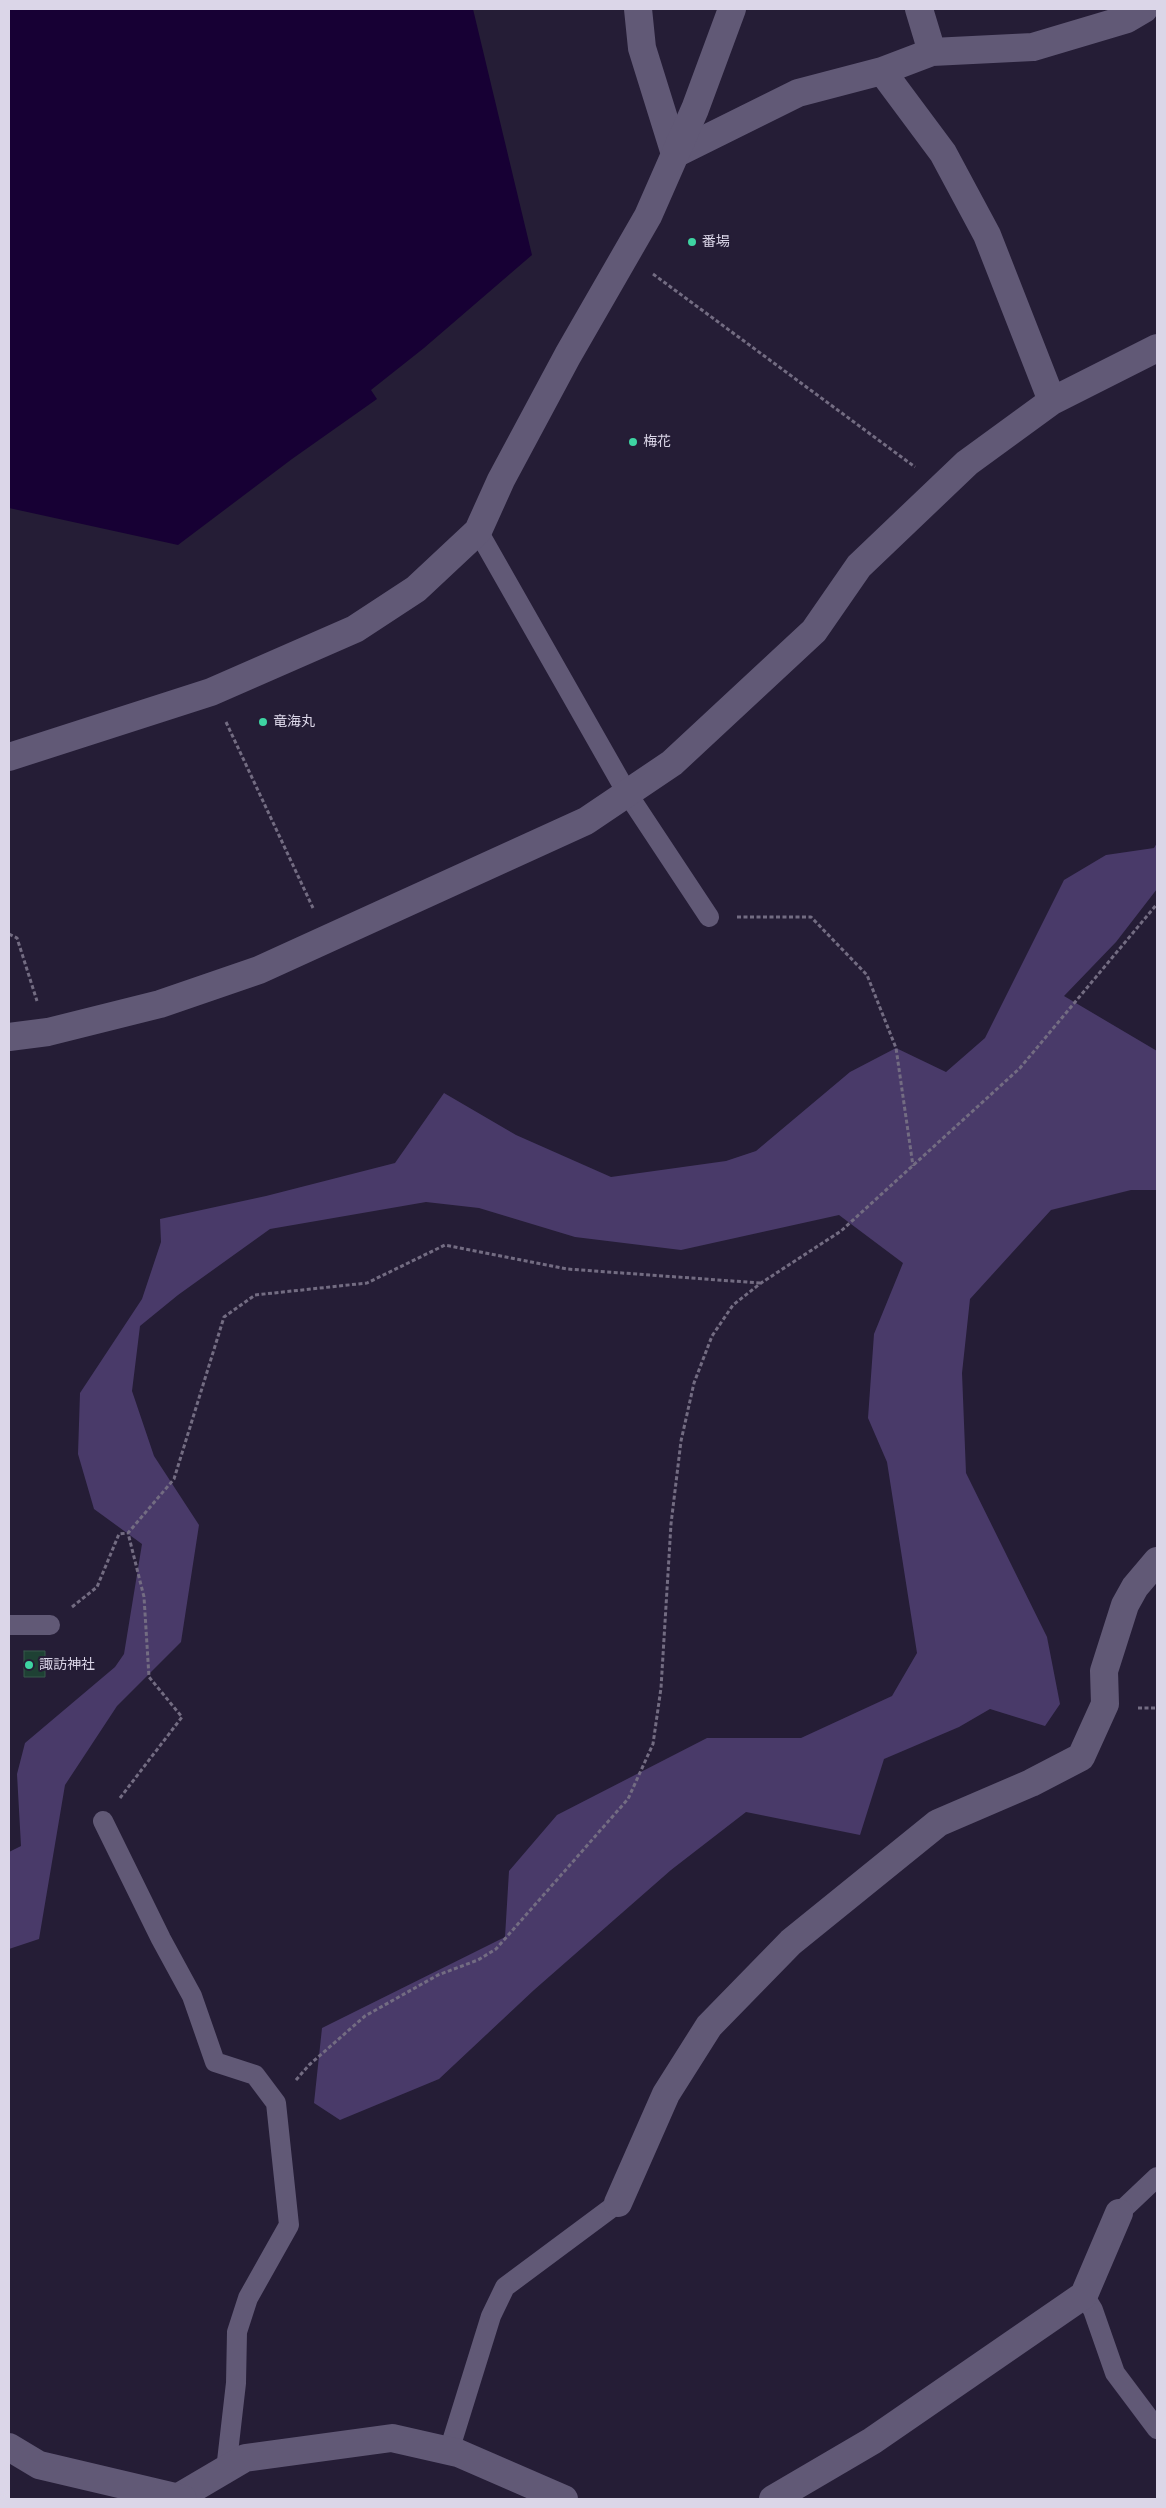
<!DOCTYPE html>
<html>
<head>
<meta charset="utf-8">
<style>
  body { margin:0 }
  #map { position:relative; width:1166px; height:2508px; overflow:hidden; background:#251d36; font-family:"DejaVu Sans",sans-serif }
  canvas { display:block }
  .frame { position:absolute; inset:0; border:10px solid #dbd6e8; pointer-events:none }
</style>
</head>
<body>
<div id="map">
<canvas width="1166" height="2508"></canvas>
<div class="frame"></div>
</div>
<script>
const ctx = document.querySelector('canvas').getContext('2d');
ctx.lineJoin = 'round';
function paint(path, color) { ctx.fillStyle = color; ctx.fill(path, 'evenodd'); }
const poly = rows => new Path2D(rows.map(r => 'M' + r).join(''));
function stroke(path, color, width, dash) { ctx.strokeStyle = color; ctx.lineWidth = width; ctx.lineCap = dash ? 'butt' : 'round'; ctx.setLineDash(dash || []); ctx.stroke(path); }
function label(font, color, halo, rows, align = 'center') {
  ctx.font = font + ' "DejaVu Sans","Noto Sans JP",sans-serif'; ctx.lineWidth = 4; ctx.setLineDash([]); ctx.textBaseline = 'middle'; ctx.strokeStyle = halo; ctx.fillStyle = color; for (const [text, x, y, turn = 0] of rows) {
    ctx.save(); ctx.translate(x, y); ctx.rotate((+turn || 0) * Math.PI / 180); ctx.textAlign = isNaN(turn) ? turn : align; if (halo) ctx.strokeText(text, 0, 0); ctx.fillText(text, 0, 0); ctx.restore();
  }
}
const green = poly([
  [1157,843,1157,889,1116,942,1064,996,1157,1051,1157,1190,1131,1190,1051,1210,970,1299,962,1373,966,1473,1047,1637,1060,1704,1045,1726,990,1709,959,1727,884,1759,860,1835,746,1812,671,1870,534,1990,439,2079,340,2120,314,2103,322,2028,505,1937,509,1871,557,1815,707,1738,801,1738,892,1696,917,1653,887,1462,868,1418,874,1334,903,1263,839,1215,681,1250,575,1237,479,1208,426,1202,270,1229,178,1295,140,1326,132,1391,154,1456,199,1525,181,1642,117,1706,65,1785,39,1939,9,1949,9,1852,21,1846,17,1774,25,1743,115,1667,124,1654,142,1544,94,1509,78,1454,80,1393,142,1299,161,1242,160,1219,266,1196,395,1163,444,1093,516,1135,611,1177,726,1161,756,1151,850,1072,896,1048,946,1072,985,1038,1064,880,1106,855,1154,848]
]);
const water = poly([
  [9,9,473,9,532,255,424,348,371,390,377,399,292,459,178,545,9,508]
]);
const building = poly([
  [24,1651,45,1651,45,1677,24,1677,24,1651]
]);
const path = poly([
  [653,274,915,467],
  [226,722,313,908],
  [737,917,811,917,867,975,896,1048,913,1166],
  [9,934,17,938,37,1001],
  [72,1607,97,1587,119,1534,128,1533,174,1479,224,1317,255,1295,367,1283,445,1245,567,1269,760,1283],
  [1138,1708,1157,1708],
  [120,1798,182,1717,149,1677,144,1597,128,1533],
  [296,2080,309,2065,365,2016,438,1975,478,1960,496,1949,628,1799,653,1744,661,1688,671,1524,681,1441,694,1383,712,1336,733,1305,761,1283,841,1231,1020,1068,1157,904]
]);
const lane = poly([
  [478,531,627,793,709,917],
  [9,1625,50,1625],
  [103,1821,161,1939,192,1996,215,2062,255,2075,276,2103,289,2225,248,2298,237,2332,236,2383,226,2470],
  [1119,2213,1157,2177],
  [1084,2295,1093,2310,1115,2373,1157,2429],
  [449,2451,491,2316,505,2287,618,2203]
]);
const street = poly([
  [638,9,642,48,675,154,798,93,882,71],
  [919,9,932,52,882,71,943,153,987,235,1052,401],
  [932,52,1033,47,1127,19,1144,9],
  [9,1037,48,1032,160,1004,259,970,586,821,672,763,814,631,859,566,967,463,1052,401,1157,348],
  [618,2203,666,2094,709,2026,791,1942,938,1823,1031,1783,1081,1757,1105,1704,1104,1671,1125,1605,1135,1587,1157,1561],
  [177,2498,245,2458,392,2438,458,2453,564,2499],
  [773,2499,872,2441,1084,2295,1119,2213]
]);
const secondary = poly([
  [9,757,211,692,355,629,416,589,478,531,501,480,568,355,648,216,695,109,732,9],
  [9,2447,39,2465,183,2499]
]);
const markers = [
  [692,242,5,"#3ed4a2"],
  [633,442,5,"#3ed4a2"],
  [263,722,5,"#3ed4a2"],
  [29,1665,5,"#3ed4a2"]
];
const poiNames = [
  ["番場",702,242],
  ["梅花",643,442],
  ["竜海丸",273,722],
  ["諏訪神社",39,1665]
];
paint(green, '#493a69');
paint(water, '#170034');
paint(building, '#1e4134');
stroke(building, '#36594a', 1);
stroke(path, '#736c82', 3, [4, 2.5]);
stroke(lane, '#615976', 20);
stroke(street, '#615976', 28);
stroke(secondary, '#615976', 28);
for (const [x, y, r, color] of markers) { const dot = new Path2D(); dot.arc(x, y, r, 0, 2 * Math.PI); ctx.fillStyle = color; ctx.fill(dot); stroke(dot, '#251d36', 2); }
label('14px', '#dbd6e8', '#251d36', poiNames, 'left');
</script>
</body>
</html>
